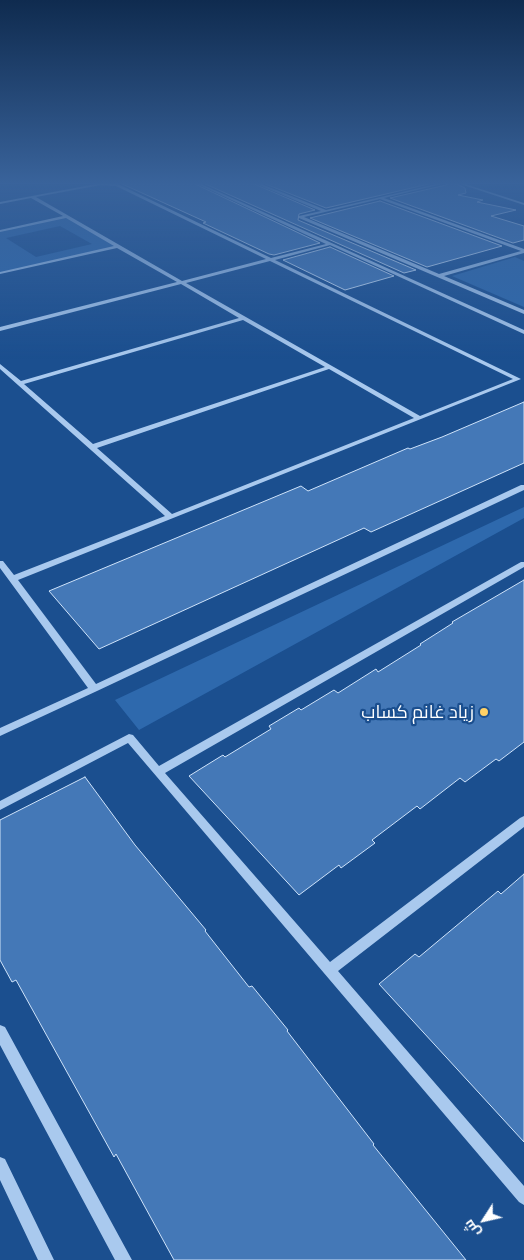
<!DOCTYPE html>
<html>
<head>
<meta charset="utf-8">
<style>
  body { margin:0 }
  #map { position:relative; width:524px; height:1260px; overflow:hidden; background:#1b4f8f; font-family:"Public Sans",Cairo,sans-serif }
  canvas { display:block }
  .north { position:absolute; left:459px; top:1195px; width:50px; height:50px; -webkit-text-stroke:4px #1b4f8f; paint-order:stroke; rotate:235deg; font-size:14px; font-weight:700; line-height:20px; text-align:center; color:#fff }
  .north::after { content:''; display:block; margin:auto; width:18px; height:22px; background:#fff; clip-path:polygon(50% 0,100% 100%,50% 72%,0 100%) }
</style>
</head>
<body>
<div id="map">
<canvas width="524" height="1260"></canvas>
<div class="north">ش</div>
</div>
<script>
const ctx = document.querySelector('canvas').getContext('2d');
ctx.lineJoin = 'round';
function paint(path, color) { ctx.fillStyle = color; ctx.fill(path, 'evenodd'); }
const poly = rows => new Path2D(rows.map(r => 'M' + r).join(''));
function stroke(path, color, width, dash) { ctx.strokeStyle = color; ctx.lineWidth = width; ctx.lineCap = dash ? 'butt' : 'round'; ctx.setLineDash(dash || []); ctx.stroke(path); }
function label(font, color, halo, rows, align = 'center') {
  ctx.font = font + ' "Public Sans",Cairo,sans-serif'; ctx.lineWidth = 4.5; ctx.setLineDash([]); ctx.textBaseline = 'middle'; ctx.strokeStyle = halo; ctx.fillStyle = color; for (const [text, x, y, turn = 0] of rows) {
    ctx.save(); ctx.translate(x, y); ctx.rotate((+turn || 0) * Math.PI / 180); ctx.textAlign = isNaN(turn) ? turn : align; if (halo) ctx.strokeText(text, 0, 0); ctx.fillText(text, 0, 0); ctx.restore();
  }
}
const green = poly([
  [66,217,118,246,0,273,0,231],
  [60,226,92,244,36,257,6,238],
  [515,257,524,261,524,307,452,276],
  [524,507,524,518,139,730,115,700]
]);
const building = poly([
  [120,183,193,183,320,243,274,255,269,254,203,223,206,222,120,183],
  [203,183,252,183,315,210,299,214,298,220,416,270,404,273,203,183],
  [263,183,433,183,326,208,263,183],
  [448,183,455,183,465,188,466,193,458,195,483,200,477,202,516,210,491,216,524,226,524,240,513,243,390,198,446,185,448,183],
  [380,201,502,246,427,267,310,218,380,201],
  [330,247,394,276,345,290,283,260,330,247],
  [524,402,524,463,371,532,364,528,99,649,49,591,301,486,308,491,408,448,410,449,442,437,524,402],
  [524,580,524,742,499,761,496,759,465,782,460,778,420,809,417,806,372,840,375,843,341,868,339,865,299,895,189,776,223,755,225,757,271,729,269,726,299,708,301,710,334,690,338,693,376,669,378,672,421,645,420,644,453,623,452,622,524,580],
  [85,777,135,845,206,930,205,931,249,987,252,986,288,1030,287,1031,374,1144,373,1145,466,1260,174,1260,116,1154,114,1157,16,980,12,982,0,960,0,820,85,777],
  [524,874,524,1142,379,984,415,954,419,957,498,891,501,894,524,874]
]);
const minor = poly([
  [101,183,118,184,271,258,326,244,195,183,199,183,524,330,524,334,330,245,275,260,521,379,18,580,96,684,521,485,524,485,524,490,97,691,0,736,0,728,88,688,0,568,0,561,3,561,14,575,165,516,0,369,0,364,21,381,239,318,181,284,0,331,0,327,177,282,117,248,0,274,0,272,114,246,66,218,0,232,0,230,63,216,31,198,0,204,0,202,101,183],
  [101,185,116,186,266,259,182,281,36,197,101,185],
  [270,261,513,379,420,416,186,283,270,261],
  [243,320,325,367,93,444,24,384,243,320],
  [329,369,414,418,172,514,97,448,329,369],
  [254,183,259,183,326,210,440,183,446,183,384,198,524,249,524,253,444,276,524,310,524,314,299,218,299,216,321,211,254,183],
  [380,199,521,251,439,274,304,217,380,199],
  [457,183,462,183,524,203,524,205,457,183],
  [521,562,524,562,524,567,165,773,330,962,520,818,524,816,524,827,338,971,524,1186,524,1205,519,1202,128,743,0,810,0,801,129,734,133,735,159,766,521,562],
  [0,1025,5,1027,132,1260,115,1260,0,1045,0,1025],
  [0,1157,5,1159,54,1260,38,1260,0,1180,0,1157]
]);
const markers = [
  [484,712,5,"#ffd166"]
];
const poiNames = [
  ["زياد غانم كساب",474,712]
];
paint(green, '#2e69ad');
paint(building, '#4478b7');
stroke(building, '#cfe3fa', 1);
paint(minor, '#a9c9ee');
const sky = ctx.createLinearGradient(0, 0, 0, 359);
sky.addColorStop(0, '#0f2b4f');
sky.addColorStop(0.51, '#39639b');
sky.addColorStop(1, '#39639b00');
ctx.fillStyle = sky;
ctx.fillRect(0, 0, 524, 359);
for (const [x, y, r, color] of markers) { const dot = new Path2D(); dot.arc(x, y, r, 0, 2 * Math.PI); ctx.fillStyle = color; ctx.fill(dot); stroke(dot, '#1b4f8f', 2); }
label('18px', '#fff', '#1b4f8f', poiNames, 'right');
</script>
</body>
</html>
